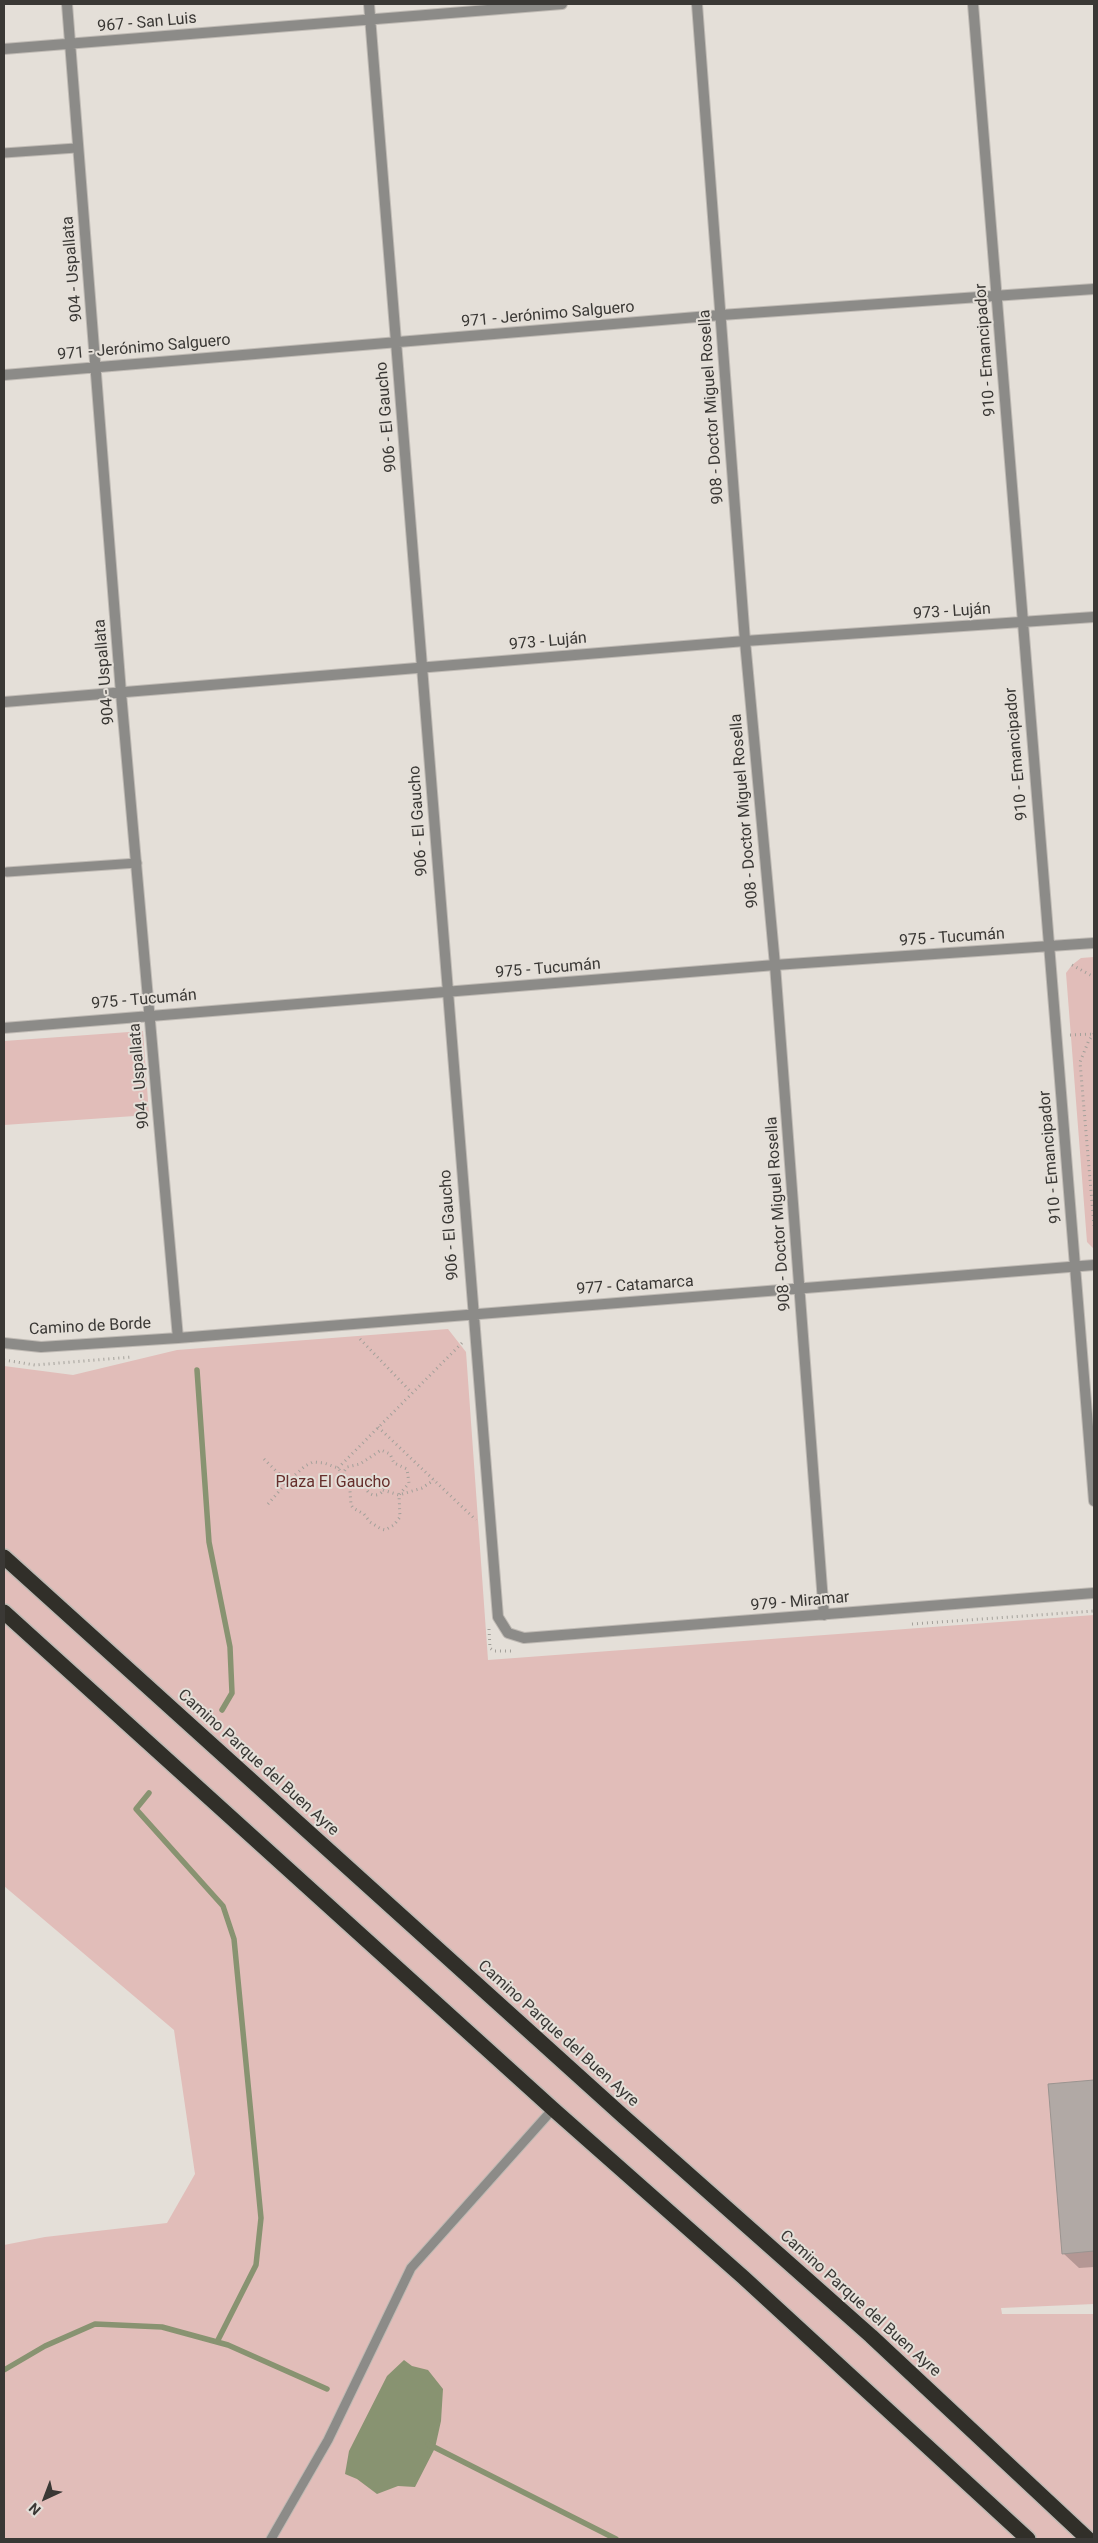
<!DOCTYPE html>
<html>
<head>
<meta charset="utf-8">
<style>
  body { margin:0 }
  #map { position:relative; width:1098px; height:2543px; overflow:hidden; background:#e4dfd8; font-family:Roboto,sans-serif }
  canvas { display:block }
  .frame { position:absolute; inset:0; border:5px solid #3a3835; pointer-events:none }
  .north { position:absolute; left:20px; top:2473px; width:50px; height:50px; -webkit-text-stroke:4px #e4dfd8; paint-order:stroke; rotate:223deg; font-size:14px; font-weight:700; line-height:20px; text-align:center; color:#3a3835 }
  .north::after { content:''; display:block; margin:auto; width:18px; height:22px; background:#3a3835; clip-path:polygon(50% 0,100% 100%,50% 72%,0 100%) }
</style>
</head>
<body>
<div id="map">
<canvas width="1098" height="2543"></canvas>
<div class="frame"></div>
<div class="north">N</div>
</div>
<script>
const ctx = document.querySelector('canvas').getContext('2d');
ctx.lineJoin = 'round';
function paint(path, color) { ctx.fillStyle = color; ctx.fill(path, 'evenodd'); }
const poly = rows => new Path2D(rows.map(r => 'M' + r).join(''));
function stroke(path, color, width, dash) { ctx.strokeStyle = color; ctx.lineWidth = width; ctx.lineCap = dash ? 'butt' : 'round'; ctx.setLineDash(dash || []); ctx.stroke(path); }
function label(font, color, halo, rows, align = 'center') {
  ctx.font = font + ' Roboto,sans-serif'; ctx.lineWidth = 4; ctx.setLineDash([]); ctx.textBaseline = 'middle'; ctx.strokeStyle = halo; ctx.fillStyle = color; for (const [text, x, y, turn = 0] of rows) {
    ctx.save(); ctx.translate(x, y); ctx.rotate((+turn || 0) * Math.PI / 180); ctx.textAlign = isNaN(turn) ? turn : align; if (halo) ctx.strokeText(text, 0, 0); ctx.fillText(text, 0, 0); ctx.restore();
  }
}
const green = poly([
  [1094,957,1094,1249,1087,1242,1066,973,1072,965,1081,958],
  [143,1031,149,1115,4,1125,4,1041],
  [448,1329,466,1352,488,1660,1094,1615,1094,2304,1001,2308,1002,2314,1094,2314,1094,2539,4,2539,4,2245,45,2237,167,2223,195,2174,174,2030,4,1886,4,1366,73,1375,177,1350]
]);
const water = poly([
  [404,2360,412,2366,428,2370,443,2389,441,2421,435,2448,415,2487,398,2486,377,2494,357,2479,345,2474,349,2451,387,2376]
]);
const shadow = poly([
  [1094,2082,1094,2267,1079,2268,1063,2253,1049,2085]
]);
const stream = poly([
  [197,1370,209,1542,230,1647,232,1693,222,1710],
  [149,1793,136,1809,223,1906,234,1939,261,2218,256,2265,217,2342],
  [4,2370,45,2346,95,2324,162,2327,228,2345,327,2389],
  [428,2444,616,2539]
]);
const building = poly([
  [1094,2080,1094,2251,1062,2254,1048,2084,1094,2080]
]);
const path = poly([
  [1072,965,1094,977],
  [1094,1034,1089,1040,1080,1062,1094,1226],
  [1070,1035,1094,1034],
  [360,1339,412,1393],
  [4,1360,35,1365,132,1357],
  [378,1427,476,1520],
  [264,1459,287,1482],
  [338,1468,463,1342],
  [342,1475,347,1467,360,1464,381,1450,390,1454,394,1463,407,1469,409,1483,399,1495,400,1517,394,1525,385,1530,381,1529,370,1522,364,1514,353,1508,351,1505,350,1491,347,1482],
  '366 1486a9 9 0 1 1 18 0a9 9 0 1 1-18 0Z',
  [383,1490,399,1495,422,1488,434,1480],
  [268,1504,287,1482,305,1466,313,1462,324,1463,338,1468,350,1485,367,1485],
  [912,1624,1094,1611],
  [489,1629,490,1648,494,1651,514,1651]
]);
const service = poly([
  [4,153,76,148],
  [7,872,137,863],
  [271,2539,328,2440,411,2268,553,2109]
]);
const minor = poly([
  [67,4,121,693,178,1338],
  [369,4,498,1617,508,1633,524,1638,1094,1593],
  [697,4,745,641,775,965,824,1615],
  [973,4,1094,1501],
  [4,49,562,4],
  [4,375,721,315,1094,289],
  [4,702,745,641,1094,617],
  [4,1028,775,965,1094,943],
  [4,1343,41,1347,178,1338,1094,1265]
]);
const motorway = poly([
  [4,1557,624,2117,871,2336,1088,2539],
  [4,1612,553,2109,743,2277,1028,2539]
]);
const streetNames = [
  ["967 - San Luis",147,23,-5],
  ["904 - Uspallata",73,269,-95],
  ["971 - Jerónimo Salguero",548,315,-5],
  ["971 - Jerónimo Salguero",144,348,-5],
  ["910 - Emancipador",986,350,-94],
  ["908 - Doctor Miguel Rosella",712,407,-94],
  ["906 - El Gaucho",387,417,-95],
  ["973 - Luján",952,612,-4],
  ["973 - Luján",548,642,-5],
  ["904 - Uspallata",105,672,-95],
  ["910 - Emancipador",1017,754,-95],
  ["908 - Doctor Miguel Rosella",745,811,-95],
  ["906 - El Gaucho",419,821,-94],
  ["975 - Tucumán",952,938,-4],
  ["975 - Tucumán",548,969,-5],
  ["975 - Tucumán",144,1000,-5],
  ["904 - Uspallata",140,1076,-95],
  ["910 - Emancipador",1051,1157,-95],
  ["908 - Doctor Miguel Rosella",779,1214,-94],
  ["906 - El Gaucho",450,1225,-94],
  ["977 - Catamarca",635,1286,-4],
  ["Camino de Borde",90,1327,-3],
  ["979 - Miramar",800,1602,-5],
  ["Camino Parque del Buen Ayre",258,1763,42],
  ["Camino Parque del Buen Ayre",558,2034,42],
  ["Camino Parque del Buen Ayre",860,2304,42]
];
const parkNames = [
  ["Plaza El Gaucho",333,1483]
];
paint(green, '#e1bdb9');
paint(water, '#889371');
paint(shadow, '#0003');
stroke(stream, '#889371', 5.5);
paint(building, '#b1a9a5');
stroke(building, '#9b9490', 1);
stroke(service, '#bfbab4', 11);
stroke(minor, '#bfbab4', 12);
stroke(motorway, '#bfbab4', 18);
stroke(path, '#a3a09a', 3, [1, 4]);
stroke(service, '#8c8b88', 9);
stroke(minor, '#8c8b88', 10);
stroke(motorway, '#312f29', 15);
label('16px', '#3a3835', '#e4dfd8', streetNames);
label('16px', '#662f2c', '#e4dfd8', parkNames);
</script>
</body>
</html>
